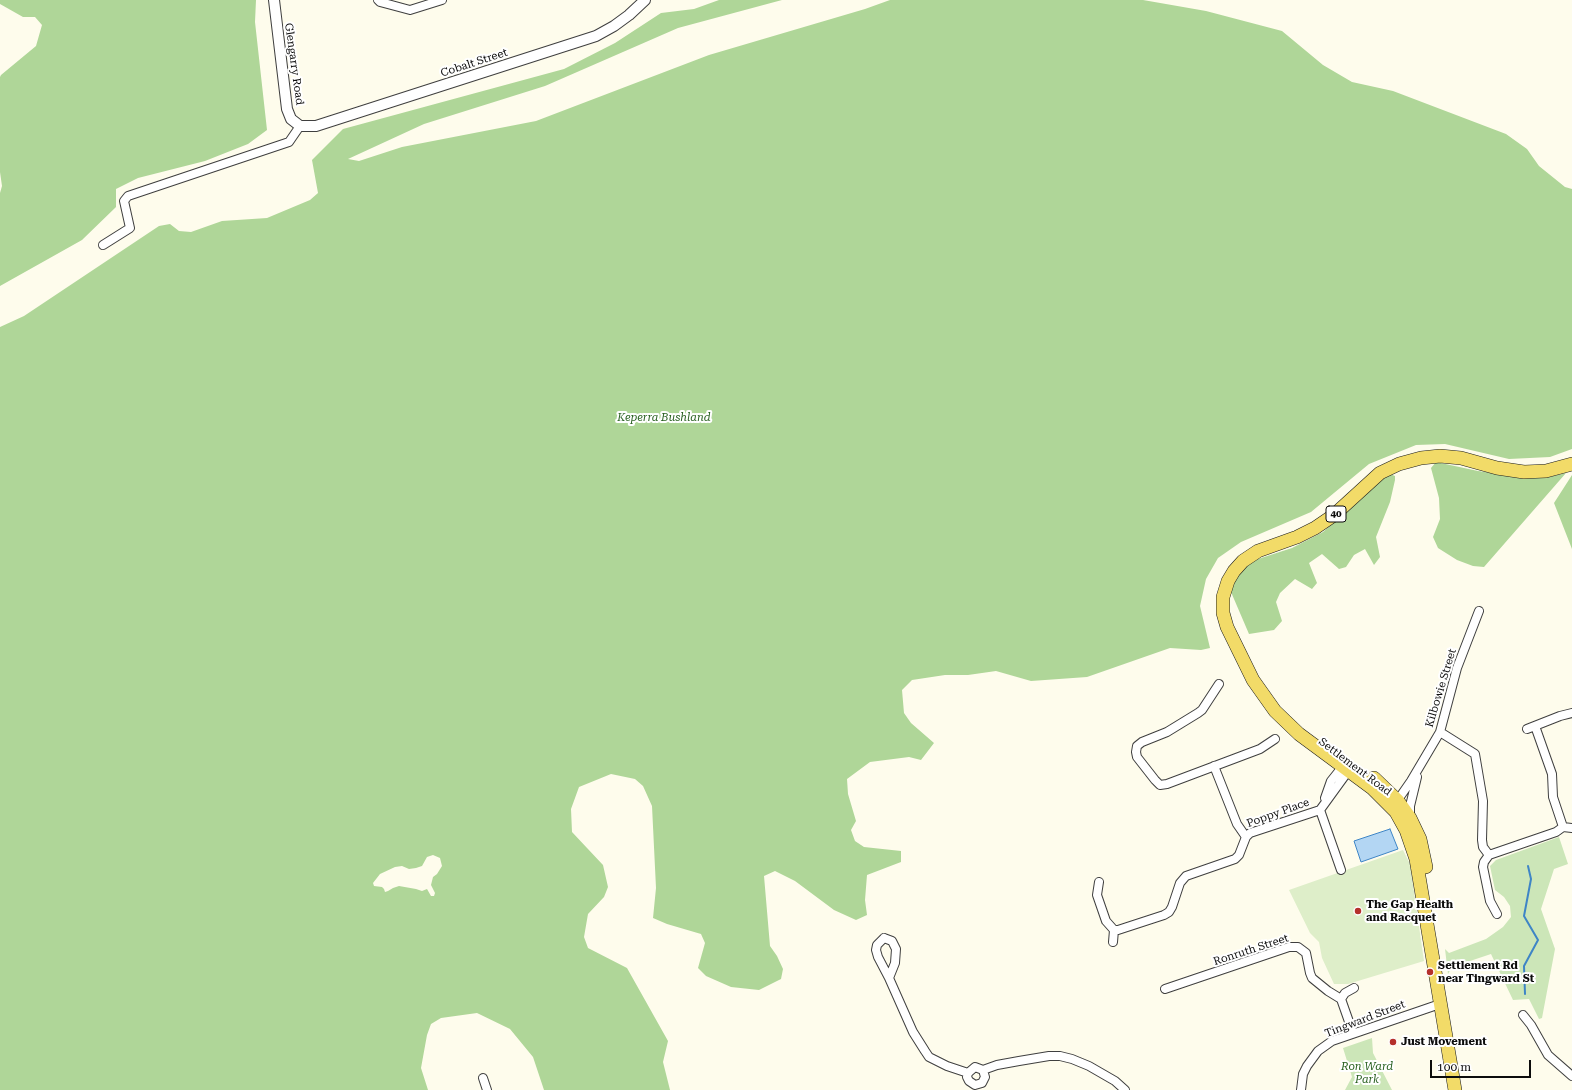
<!DOCTYPE html>
<html>
<head>
<meta charset="utf-8">
<style>
  body { margin:0 }
  #map { position:relative; width:1572px; height:1090px; overflow:hidden; background:#fefcec; font-family:"Roboto Serif",serif }
  canvas { display:block }
  .scale { position:absolute; left:1430px; top:1060px; width:101px; height:18px; box-sizing:border-box; border:2px solid #0c0c0c; border-top:0; padding-left:5px; font-size:12px; line-height:14px; white-space:nowrap; color:#0c0c0c; -webkit-text-stroke:3px #fff; paint-order:stroke }
</style>
</head>
<body>
<div id="map">
<canvas width="1572" height="1090"></canvas>
<div class="scale">100 m</div>
</div>
<script>
const ctx = document.querySelector('canvas').getContext('2d');
ctx.lineJoin = 'round';
function paint(path, color) { ctx.fillStyle = color; ctx.fill(path, 'evenodd'); }
const poly = rows => new Path2D(rows.map(r => 'M' + r).join(''));
function stroke(path, color, width, dash) { ctx.strokeStyle = color; ctx.lineWidth = width; ctx.lineCap = dash ? 'butt' : 'round'; ctx.setLineDash(dash || []); ctx.stroke(path); }
function label(font, color, halo, rows, align = 'center') {
  ctx.font = font + ' "Roboto Serif",serif'; ctx.lineWidth = 4; ctx.setLineDash([]); ctx.textBaseline = 'middle'; ctx.strokeStyle = halo; ctx.fillStyle = color; for (const [text, x, y, turn = 0] of rows) {
    ctx.save(); ctx.translate(x, y); ctx.rotate((+turn || 0) * Math.PI / 180); ctx.textAlign = isNaN(turn) ? turn : align; if (halo) ctx.strokeText(text, 0, 0); ctx.fillText(text, 0, 0); ctx.restore();
  }
}
const green = poly([
  [1559,837,1568,864,1554,869,1541,909,1555,949,1542,1018,1539,1019,1529,999,1513,1000,1491,954,1452,967,1448,974,1445,949,1449,953,1486,939,1503,927,1511,917,1510,906,1504,897,1495,890,1490,866,1496,860],
  [1372,1038,1373,1053,1392,1090,1345,1090,1352,1077,1343,1048]
]);
const forest = poly([
  [0,0,256,0,255,22,267,130,248,144,205,161,138,178,116,189,116,207,82,240,0,286,0,193,2,186,0,172,0,77,1,75,36,46,42,25,35,17,23,17,0,4],
  [719,0,782,0,678,28,545,86,424,124,348,159,359,161,402,147,536,121,709,55,865,9,890,0,1143,0,1206,11,1282,31,1323,65,1352,82,1393,91,1506,134,1527,149,1539,166,1565,187,1572,189,1572,449,1550,457,1509,459,1445,444,1416,445,1369,464,1311,512,1241,542,1218,558,1206,579,1200,606,1210,648,1201,650,1170,648,1087,677,1031,681,996,671,968,675,945,675,912,680,902,690,904,713,911,723,934,743,921,760,909,757,870,762,847,779,848,794,856,821,851,830,855,841,864,847,901,851,901,862,867,875,865,900,867,915,856,920,834,910,795,881,775,871,764,876,770,946,777,956,783,969,781,979,759,990,731,987,706,976,698,968,705,943,701,934,667,924,653,918,656,888,652,806,643,786,635,779,611,774,579,787,571,809,572,832,603,865,608,887,604,897,588,914,584,937,588,948,627,968,668,1041,663,1062,670,1090,544,1090,533,1057,510,1029,477,1013,441,1018,431,1024,427,1035,421,1068,428,1090,0,1090,0,327,24,316,159,226,170,224,179,231,191,232,222,221,267,218,310,200,318,193,312,160,343,129,564,69,615,43,661,13,694,9],
  [433,855,440,858,442,866,437,874,433,877,431,885,435,893,434,896,431,896,427,889,422,891,416,889,399,886,393,888,388,891,385,892,384,889,382,887,374,886,373,883,380,874,395,867,402,866,409,869,416,868,422,866,427,857],
  [1436,462,1478,471,1529,478,1549,477,1566,473,1484,567,1473,566,1457,560,1438,548,1433,537,1440,519,1439,498,1431,468],
  [1388,473,1395,476,1395,480,1390,502,1376,537,1380,557,1374,565,1365,549,1354,555,1346,567,1339,569,1322,554,1309,563,1317,583,1312,589,1295,579,1280,593,1276,602,1282,621,1274,630,1249,634,1231,592,1235,580,1245,567,1258,559,1292,548,1323,532],
  [1572,475,1572,549,1554,503]
]);
const pitch = poly([
  [1403,850,1410,864,1424,961,1348,984,1334,984,1322,958,1319,942,1310,933,1289,890]
]);
const water = poly([
  [1390,829,1398,849,1361,862,1354,841,1390,829]
]);
const stream = poly([
  [1525,994,1524,966,1538,940,1524,916,1531,879,1528,866]
]);
const minor = poly([
  [378,0,380,2,410,10,442,0],
  [103,245,130,228,124,201,128,196,289,142,300,126],
  [1219,684,1202,710,1198,713,1167,732,1142,742,1137,746,1136,752,1137,757,1155,780,1160,785,1167,784,1260,749,1275,739],
  [1535,726,1552,774,1553,797,1563,827],
  [1527,729,1560,716,1572,713],
  [1440,732,1475,754,1483,801,1482,840,1483,847,1489,855,1484,862,1483,867,1490,901,1497,914],
  [1214,766,1237,824,1246,837],
  [1325,798,1331,781,1343,766],
  [1395,804,1411,781,1440,732,1457,668,1479,611],
  [1320,810,1341,870],
  [1410,816,1410,806,1417,777],
  [1489,855,1556,832,1563,827,1572,828],
  [1099,882,1097,895,1106,921,1114,930,1118,930,1164,915,1169,912,1172,907,1180,883,1186,876,1235,859,1239,855,1246,837,1250,833,1320,810,1349,770],
  [884,938,892,941,896,949,895,963,889,978,878,957,876,950,877,945,884,938],
  [1113,942,1114,930],
  [889,978,913,1032,925,1051,929,1057,947,1066,968,1073],
  [1165,989,1289,947,1298,947,1306,953,1310,973,1312,978,1328,991,1341,999,1353,1033],
  [1341,999,1345,993,1354,988],
  [1523,1015,1531,1025,1548,1055,1572,1076],
  [983,1070,985,1077,982,1083,975,1085,969,1081,967,1077,968,1073,975,1067,983,1070,997,1065,1019,1061,1049,1056,1060,1056,1072,1059,1089,1066,1115,1081,1125,1090],
  [483,1078,487,1090],
  [1301,1090,1303,1074,1307,1066,1318,1051,1332,1041,1440,1004]
]);
const tertiary = poly([
  [274,0,287,109,291,119,300,126,316,126,596,36,614,26,629,15,645,0]
]);
const primary = poly([
  [1374,778,1398,801,1410,818,1420,839,1426,867],
  [1455,1090,1416,859,1406,830,1396,812,1372,788,1299,734,1275,711,1253,680,1227,627,1223,613,1223,597,1228,581,1234,571,1243,561,1258,551,1297,537,1315,528,1334,515,1380,473,1399,464,1421,458,1440,456,1461,458,1497,468,1524,472,1546,471,1572,464]
]);
const markers = [
  [1358,911,4,"#b5302b"],
  [1430,972,4,"#b5302b"],
  [1393,1042,4,"#b5302b"]
];
const shields = [
  [1336,514,20]
];
const shieldNames = [
  ["40",1336,514]
];
const streetNames = [
  ["Cobalt Street",474,63,-18],
  ["Glengarry Road",294,64,82],
  ["Kilbowie Street",1441,688,-73],
  ["Settlement Road",1355,767,37],
  ["Poppy Place",1278,813,-20],
  ["Ronruth Street",1251,950,-18],
  ["Tingward Street",1365,1019,-21]
];
const parkNames = [
  ["Keperra Bushland",664,418],
  ["Ron Ward",1367,1067],
  ["Park",1367,1080]
];
const poiNames = [
  ["The Gap Health",1366,905],
  ["and Racquet",1366,918],
  ["Settlement Rd",1438,966],
  ["near Tingward St",1438,979],
  ["Just Movement",1401,1042]
];
paint(green, '#cce6b8');
paint(forest, '#afd698');
paint(pitch, '#deeec9');
paint(water, '#b3d6f3');
stroke(water, '#3e85c6', 1);
stroke(stream, '#3e85c6', 2);
stroke(minor, '#3f3f3f', 10);
stroke(tertiary, '#3f3f3f', 12);
stroke(primary, '#1d1d1d', 14);
stroke(minor, '#fff', 8);
stroke(tertiary, '#fff', 10);
stroke(primary, '#f2db68', 13);
for (const [x, y, r, color] of markers) { const dot = new Path2D(); dot.arc(x, y, r, 0, 2 * Math.PI); ctx.fillStyle = color; ctx.fill(dot); stroke(dot, '#fff', 1.5); }
for (const [x, y, w] of shields) { const box = new Path2D(); box.roundRect(x - w / 2, y - 8, w, 16, 3); ctx.fillStyle = '#fff'; ctx.fill(box); stroke(box, '#0c0c0c', 1); }
label('bold 10px', '#0c0c0c', null, shieldNames);
label('11px', '#0c0c0c', '#fff', streetNames);
label('italic 11px', '#286020', '#fff', parkNames);
label('bold 11px', '#0c0c0c', '#fff', poiNames, 'left');
</script>
</body>
</html>
